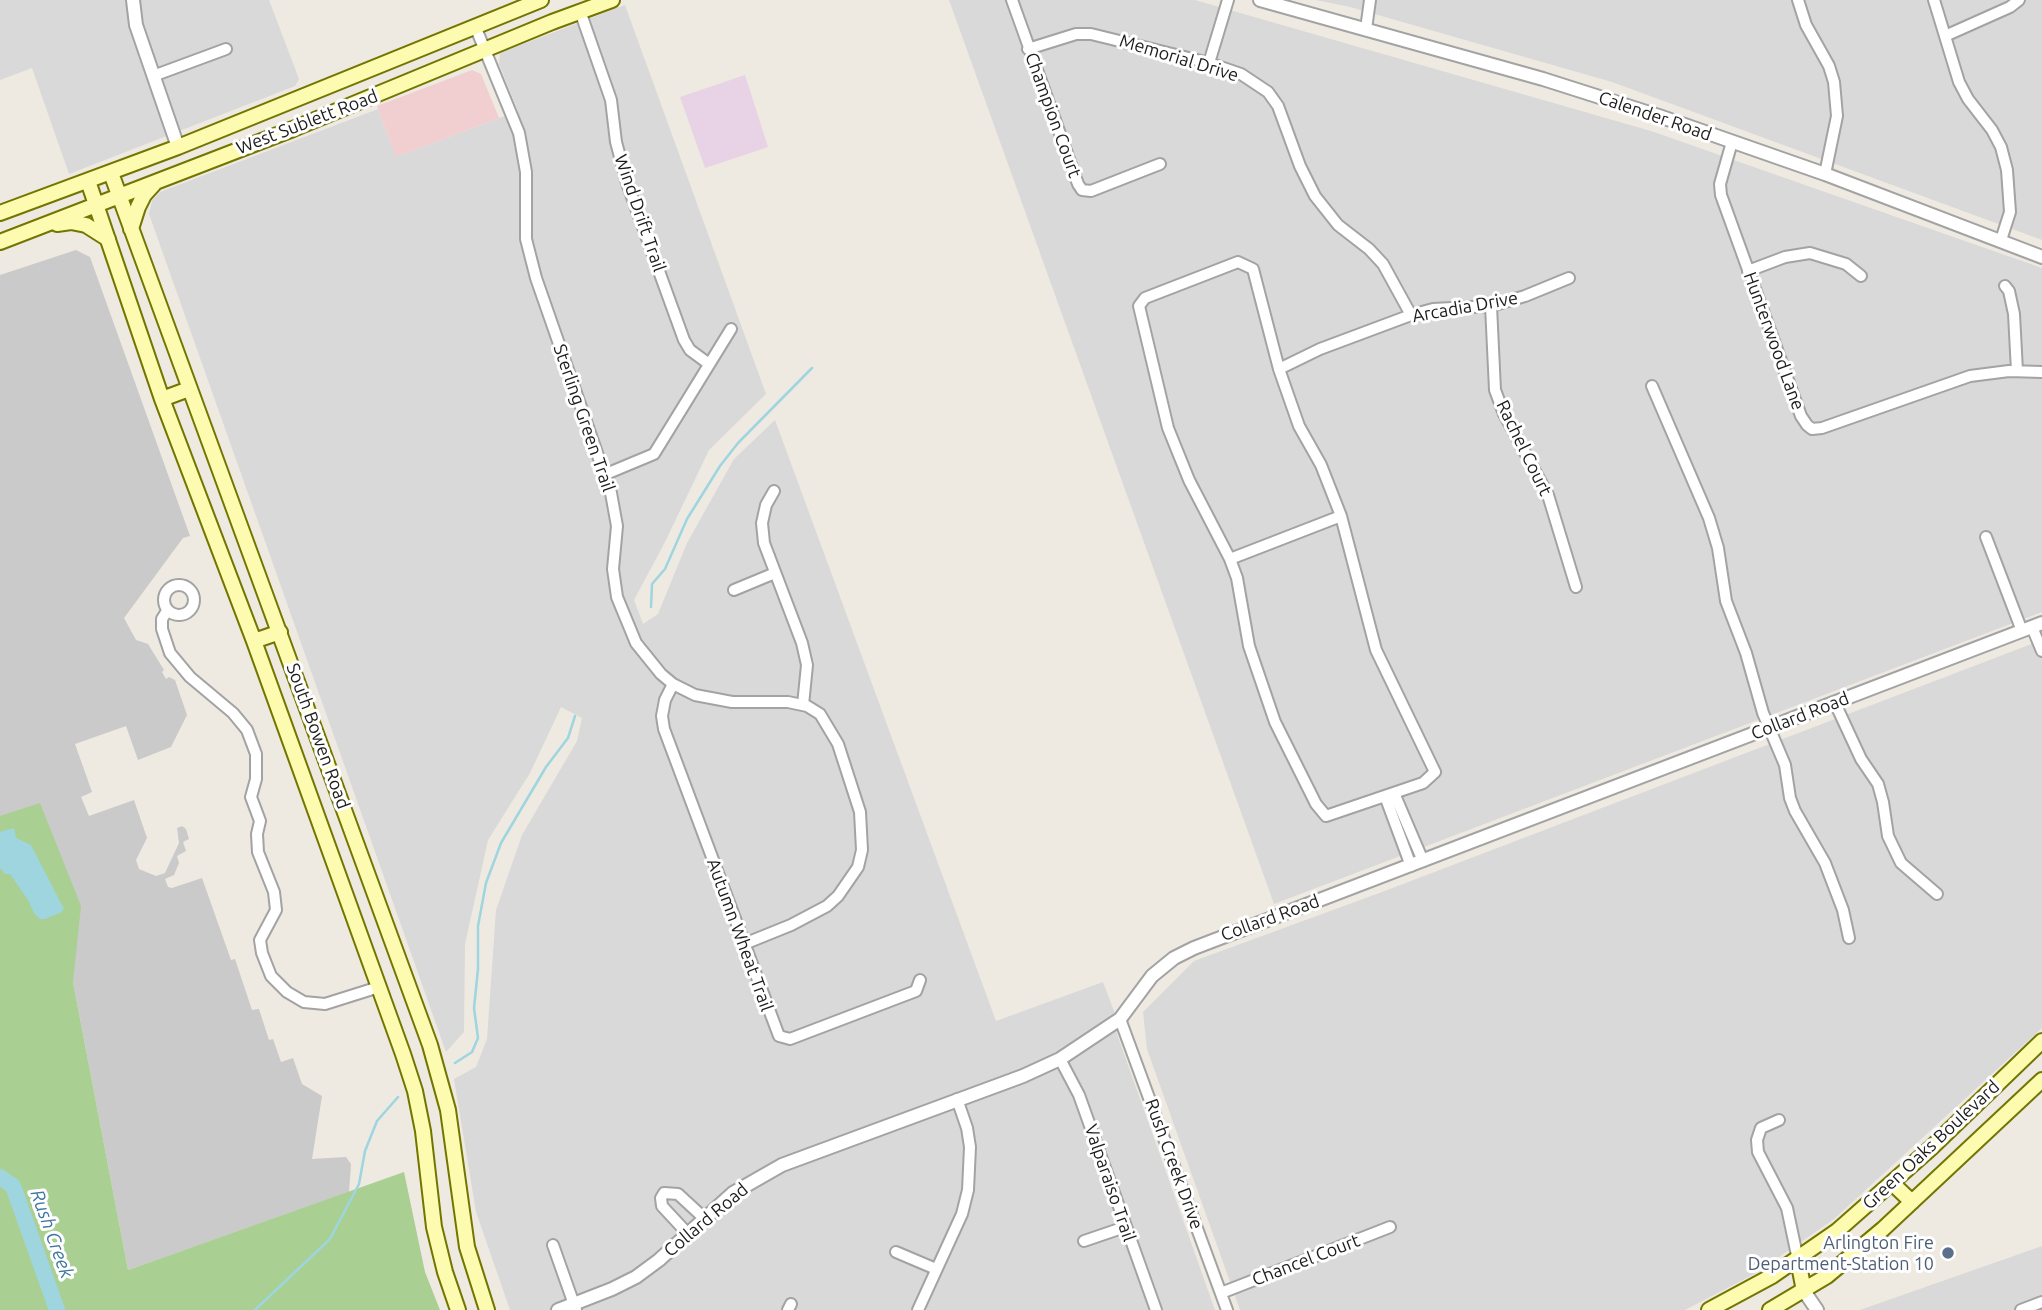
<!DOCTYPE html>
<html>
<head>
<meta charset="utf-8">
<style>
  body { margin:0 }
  canvas { display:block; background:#eee9e1 }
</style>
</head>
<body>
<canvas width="2042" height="1310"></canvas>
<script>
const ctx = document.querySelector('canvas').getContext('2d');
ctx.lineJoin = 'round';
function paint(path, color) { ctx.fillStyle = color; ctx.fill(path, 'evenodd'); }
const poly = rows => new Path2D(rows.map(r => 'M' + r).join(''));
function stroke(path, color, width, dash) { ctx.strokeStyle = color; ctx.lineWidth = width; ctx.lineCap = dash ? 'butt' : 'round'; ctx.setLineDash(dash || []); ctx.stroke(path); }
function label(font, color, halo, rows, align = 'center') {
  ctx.font = font + ' Ubuntu,sans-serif'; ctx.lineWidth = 6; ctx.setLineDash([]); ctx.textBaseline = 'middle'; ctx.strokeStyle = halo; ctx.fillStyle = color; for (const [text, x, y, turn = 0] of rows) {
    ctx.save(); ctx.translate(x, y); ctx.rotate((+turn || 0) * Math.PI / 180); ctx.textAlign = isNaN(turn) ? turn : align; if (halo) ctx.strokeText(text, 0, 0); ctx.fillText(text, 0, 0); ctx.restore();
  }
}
const residential = poly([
  [0,0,269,0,299,79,295,86,69,174,32,68,0,80],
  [949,0,1195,0,1651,131,2042,268,2042,612,1274,904],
  [1316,0,2042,0,2042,240,1612,82,1350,7],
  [625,5,766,394,709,450,665,542,634,600,643,624,658,614,687,543,734,459,775,420,996,1021,1103,982,1114,1011,1117,1034,1215,1310,510,1310,476,1212,454,1079,476,1067,487,1039,496,910,522,835,577,741,582,718,561,707,530,773,488,840,465,944,464,1032,446,1052,149,214,152,201,160,192,378,109,396,157,518,111,499,64,500,53],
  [2042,640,2042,1028,1834,1219,1756,1273,1685,1310,1240,1310,1147,1049,1143,1012,1194,961,1382,892],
  [2042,1246,2042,1310,1860,1310]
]);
const commercial = poly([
  [472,70,481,74,499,118,396,157,377,106]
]);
const industrial = poly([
  [745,75,768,147,705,168,680,97]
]);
const religious = poly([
  [76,250,90,257,190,536,183,538,124,618,136,640,148,644,164,670,162,672,166,679,169,677,175,680,187,715,171,747,138,760,126,726,75,744,92,792,81,797,89,816,134,800,147,838,136,860,139,869,156,876,165,873,179,843,177,828,182,826,186,829,189,839,183,842,186,851,177,856,179,863,174,875,165,879,168,887,172,888,202,878,231,960,235,959,252,1010,259,1009,269,1040,273,1039,281,1062,293,1058,302,1084,322,1096,312,1159,346,1157,351,1164,349,1192,128,1270,73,982,0,913,0,275]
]);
const forest = poly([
  [40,803,81,906,73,982,128,1270,404,1172,425,1272,440,1310,0,1310,0,816]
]);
const water = poly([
  [14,828,16,838,31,845,64,909,60,913,45,919,40,919,34,913,28,900,10,874,5,874,0,868,0,832]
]);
const stream = poly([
  [651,607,652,584,665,569,687,519,720,466,738,443,812,368],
  [455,1063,472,1052,478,1038,474,1008,478,969,478,926,486,883,501,843,546,767,568,738,575,716],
  [255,1310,330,1239,359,1184,365,1151,377,1121,398,1097]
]);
const river = poly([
  [0,1177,13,1186,57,1310]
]);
const minor = poly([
  [1012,0,1078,184,1082,190,1091,191,1160,164],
  [1798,0,1806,25,1829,66,1834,82,1837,116,1825,174],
  [1934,0,1959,82,1968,99,1992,130,2001,147,2007,170,2010,212,2001,240],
  [580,11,611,100,616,142,627,183,684,340,690,350,709,364],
  [475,26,519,133,526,172,526,239,536,278,611,493,617,526,613,569,617,597,636,643,661,674,673,684,695,695,732,702,788,702,807,706,820,714,838,744,860,812,862,850,858,867,838,896,827,906,791,925,744,944],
  [1366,29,1370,0],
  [1945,36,2010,7,2019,0],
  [1028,49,1076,34,1091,34,1209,63,1241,74,1268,92,1278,106,1300,166,1315,196,1338,225,1369,249,1383,264,1411,315],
  [1209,63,1228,0],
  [153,76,226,49],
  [1732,142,1720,184,1721,195,1801,416,1807,425,1812,429,1822,428,1970,376,2009,371,2042,372],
  [1238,262,1253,269,1279,369,1299,426,1321,465,1341,516,1376,650,1435,772,1423,783,1326,816,1316,804,1275,722,1249,646,1237,578,1230,559,1189,480,1168,428,1139,306,1145,298,1238,262],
  [1748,271,1785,257,1810,253,1846,264,1861,276],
  [2005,286,2009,291,2014,314,2017,371],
  [1491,306,1495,390,1504,414,1548,495,1576,587],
  [1279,369,1320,349,1411,315,1433,309,1491,306,1525,296,1569,278],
  [1652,386,1709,518,1718,548,1726,601,1746,653,1763,713,1785,765,1790,798,1795,811,1825,863,1843,910,1849,938],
  [606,474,654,454,731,329],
  [774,491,766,505,762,523,764,543,802,643,807,665,803,705],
  [1986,537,2022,631],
  [1230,559,1341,516],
  '164 600a15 15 0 1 1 30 0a15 15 0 1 1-30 0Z',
  [734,590,775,573],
  [167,611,162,619,162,629,170,653,190,677,233,713,247,730,256,754,256,779,251,797,260,821,257,834,258,852,274,892,276,910,260,940,262,953,271,976,287,992,304,1002,325,1004,379,987],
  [2032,627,2042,651],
  [673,684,665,700,662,716,664,729,779,1036,790,1039,916,991,920,980],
  [1835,703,1861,759,1878,784,1883,802,1888,836,1901,863,1937,894],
  [1394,793,1423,861],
  [1385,796,1411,866],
  [1120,1019,1227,1310],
  [1060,1059,1079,1095,1156,1310],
  [1779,1120,1761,1128,1757,1140,1758,1152,1787,1208,1798,1260],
  [688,1234,662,1206,661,1198,664,1193,678,1194,704,1218],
  [1084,1241,1125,1227],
  [553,1245,576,1310],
  [896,1252,936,1269],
  [1221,1293,1390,1227],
  [788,1310,791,1304],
  [918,1310,962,1214,968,1190,970,1147,967,1128,957,1099],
  [2021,1310,2042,1302]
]);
const tertiary = poly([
  [133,0,136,25,178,147],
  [1260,0,1543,79,1659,116,1825,174,2042,257],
  [1804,1291,1817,1310],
  [558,1310,612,1289,636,1277,659,1260,733,1193,782,1165,1023,1076,1060,1059,1120,1019,1152,976,1174,958,1194,948,2042,623]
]);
const secondary = poly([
  [111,173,430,1045,448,1110,467,1247,487,1310],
  [88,181,162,399,254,641,403,1054,415,1091,423,1131,434,1227,445,1272,458,1310],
  [0,213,178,147,541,0],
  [57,224,71,222,86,225,108,239],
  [131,229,138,207,144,195,154,184],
  [0,242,293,129,552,22,612,0],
  [162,399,189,389],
  [254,641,280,632],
  [1892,1183,1912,1202],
  [1798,1260,1804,1291],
  [1709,1310,1772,1276,1837,1231,1931,1148,2042,1041],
  [1770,1310,1827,1276,1883,1229,2042,1080]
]);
const markers = [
  [1948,1253,7,"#5c6f8a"]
];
const streetNames = [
  ["Memorial Drive",1179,58,17],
  ["Champion Court",1053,115,70],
  ["Calender Road",1655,116,19],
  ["West Sublett Road",307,122,-21],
  ["Wind Drift Trail",640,213,71],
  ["Arcadia Drive",1465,307,-10],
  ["Hunterwood Lane",1774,341,70],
  ["Sterling Green Trail",584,418,71],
  ["Rachel Court",1524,448,64],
  ["Collard Road",1800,716,-21],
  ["South Bowen Road",318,736,70],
  ["Collard Road",1270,918,-20],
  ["Autumn Wheat Trail",740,935,70],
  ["Green Oaks Boulevard",1931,1145,-43],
  ["Rush Creek Drive",1174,1164,70],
  ["Valparaiso Trail",1110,1183,71],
  ["Collard Road",706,1220,-40],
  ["Chancel Court",1306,1260,-21]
];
const serviceNames = [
  ["Arlington Fire",1934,1243],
  ["Department-Station 10",1934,1264]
];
const waterNames = [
  ["Rush Creek",52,1234,70]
];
paint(residential, '#dad9d9');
paint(commercial, '#f1cecf');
paint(industrial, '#e8d2e5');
paint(religious, '#cacaca');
paint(forest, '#a9d092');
paint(water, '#9ed5df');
stroke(stream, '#9ed5df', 2.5);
stroke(river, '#9ed5df', 16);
stroke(minor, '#a3a3a3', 14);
stroke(tertiary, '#a3a3a3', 16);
stroke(secondary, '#727600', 18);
stroke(minor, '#fff', 10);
stroke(tertiary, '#fff', 12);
stroke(secondary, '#fdfbaf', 14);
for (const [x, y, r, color] of markers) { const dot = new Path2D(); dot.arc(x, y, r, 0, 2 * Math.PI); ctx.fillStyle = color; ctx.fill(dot); stroke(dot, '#fff', 2.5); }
label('18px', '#1c1c1c', '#fff', streetNames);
label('18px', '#4e5e75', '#fff', serviceNames, 'right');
label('italic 19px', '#3e77a1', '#fff', waterNames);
</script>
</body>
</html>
